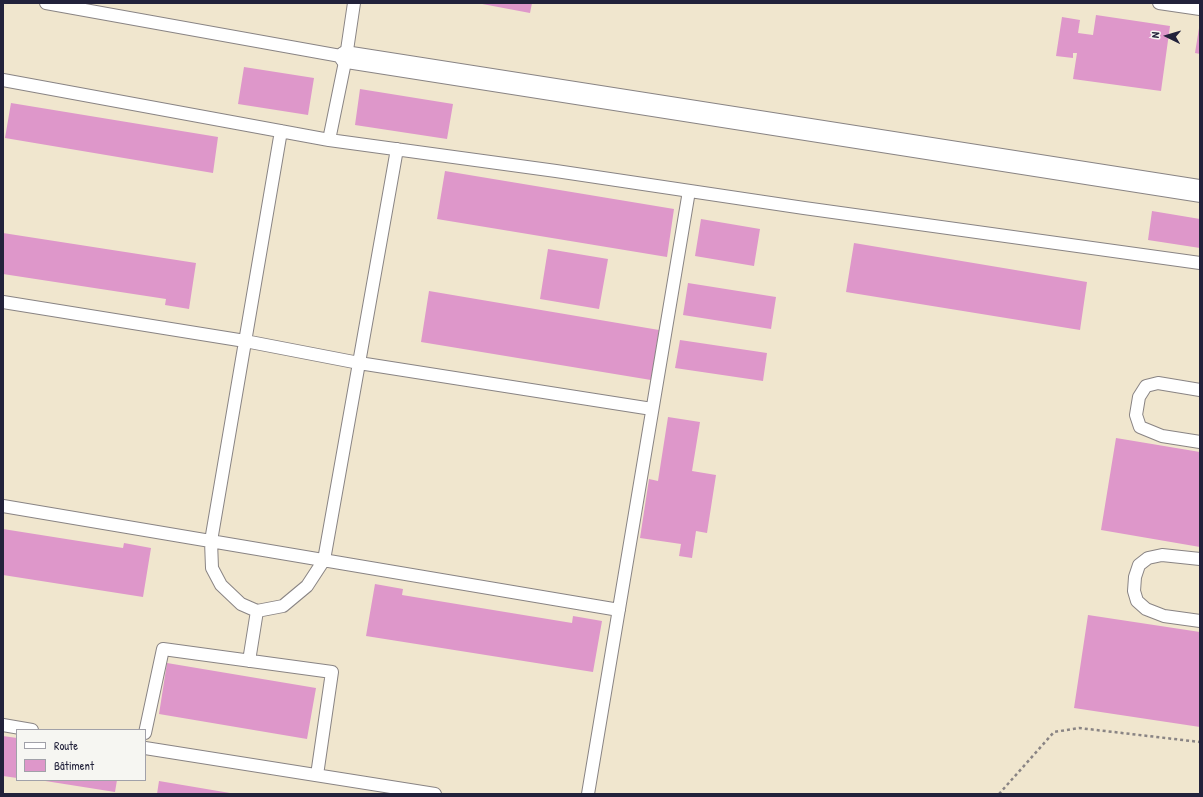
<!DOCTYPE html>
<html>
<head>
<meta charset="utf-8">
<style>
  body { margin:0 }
  #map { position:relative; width:1203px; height:797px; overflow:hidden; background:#f0e6ce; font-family:"Patrick Hand",sans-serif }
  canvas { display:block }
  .frame { position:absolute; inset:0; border:4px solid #22223b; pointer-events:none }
  .legend { position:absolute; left:16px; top:729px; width:130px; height:52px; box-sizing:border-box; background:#f6f6f2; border:1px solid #a1a1a9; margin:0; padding:5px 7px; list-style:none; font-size:12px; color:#22223b }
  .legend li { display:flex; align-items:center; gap:8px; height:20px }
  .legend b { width:20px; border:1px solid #a1a1a9 }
  .north { position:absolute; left:1147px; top:16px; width:40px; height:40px; -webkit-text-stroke:3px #f6f6f2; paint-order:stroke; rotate:275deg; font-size:11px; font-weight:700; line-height:16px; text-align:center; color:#22223b }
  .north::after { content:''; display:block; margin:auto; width:14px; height:18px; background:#22223b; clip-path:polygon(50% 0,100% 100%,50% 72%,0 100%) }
</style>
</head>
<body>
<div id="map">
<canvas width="1203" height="797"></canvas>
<div class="frame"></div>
<ul class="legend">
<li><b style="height:5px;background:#fff"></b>Route</li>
<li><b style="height:11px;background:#de97ca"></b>Bâtiment</li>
</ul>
<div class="north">N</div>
</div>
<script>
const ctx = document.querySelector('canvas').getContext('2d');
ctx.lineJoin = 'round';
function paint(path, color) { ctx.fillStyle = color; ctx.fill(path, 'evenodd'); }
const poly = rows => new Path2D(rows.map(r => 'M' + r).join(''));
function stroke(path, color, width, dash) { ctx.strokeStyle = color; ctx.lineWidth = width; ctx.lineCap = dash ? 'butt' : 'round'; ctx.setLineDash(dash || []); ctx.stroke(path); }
const building = poly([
  [477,3,532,3,530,13],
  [1096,15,1170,26,1161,91,1073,79,1077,53,1073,53,1073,58,1056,56,1062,17,1080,20,1078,33,1093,35],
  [1199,28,1200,28,1200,54,1195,53],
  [244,67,314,78,308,115,238,104],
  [360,89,453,104,447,139,355,125],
  [11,103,218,137,213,173,5,138],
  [445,171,674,209,667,257,437,219],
  [1152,211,1200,219,1200,248,1148,240],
  [701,219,760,229,754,266,695,256],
  [3,233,196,263,189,309,165,305,166,299,3,274],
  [854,243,1087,282,1080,330,846,292],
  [548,249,608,259,599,309,540,299],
  [688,283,776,297,771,329,683,315],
  [429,291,659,330,651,380,421,342],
  [680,340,767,353,763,381,675,368],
  [668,417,700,422,692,471,716,475,707,533,696,531,692,558,679,556,681,544,640,538,649,479,658,481],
  [1116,438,1200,452,1200,547,1101,530],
  [3,529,123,548,124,543,151,548,143,597,3,575],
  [375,584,403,589,402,595,572,623,573,616,602,621,593,672,366,636],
  [1088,615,1200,632,1200,727,1074,708],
  [167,663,316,688,307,739,159,714],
  [3,736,17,738,17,778,3,776],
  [39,780,117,780,115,792],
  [159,781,230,793,230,794,157,794]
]);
const path = poly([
  [999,794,1054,732,1079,728,1200,742]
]);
const service = poly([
  [46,3,346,57,354,3],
  [1159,3,1200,9],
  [346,57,329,140,556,171,804,208,1200,263],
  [3,80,329,140],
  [3,302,245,341,359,363,652,409],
  [1200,390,1158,383,1146,386,1139,397,1136,415,1140,427,1162,436,1200,442],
  [3,506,619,610],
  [1200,559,1162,555,1148,558,1139,565,1135,577,1134,591,1137,601,1146,609,1164,616,1200,621],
  [257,611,283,606,307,586,324,560,397,149],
  [249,661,257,611,241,604,221,585,212,568,211,541,281,131],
  [3,725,32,730],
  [145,733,163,649,332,672,317,775],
  [145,748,435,794],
  [588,794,689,191]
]);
const minor = poly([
  [346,57,1200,191]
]);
paint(building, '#de97ca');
stroke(service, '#898484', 14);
stroke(minor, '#898484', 24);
stroke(path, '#898484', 2.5, [3, 3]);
stroke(service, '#fff', 12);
stroke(minor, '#fff', 22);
</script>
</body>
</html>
